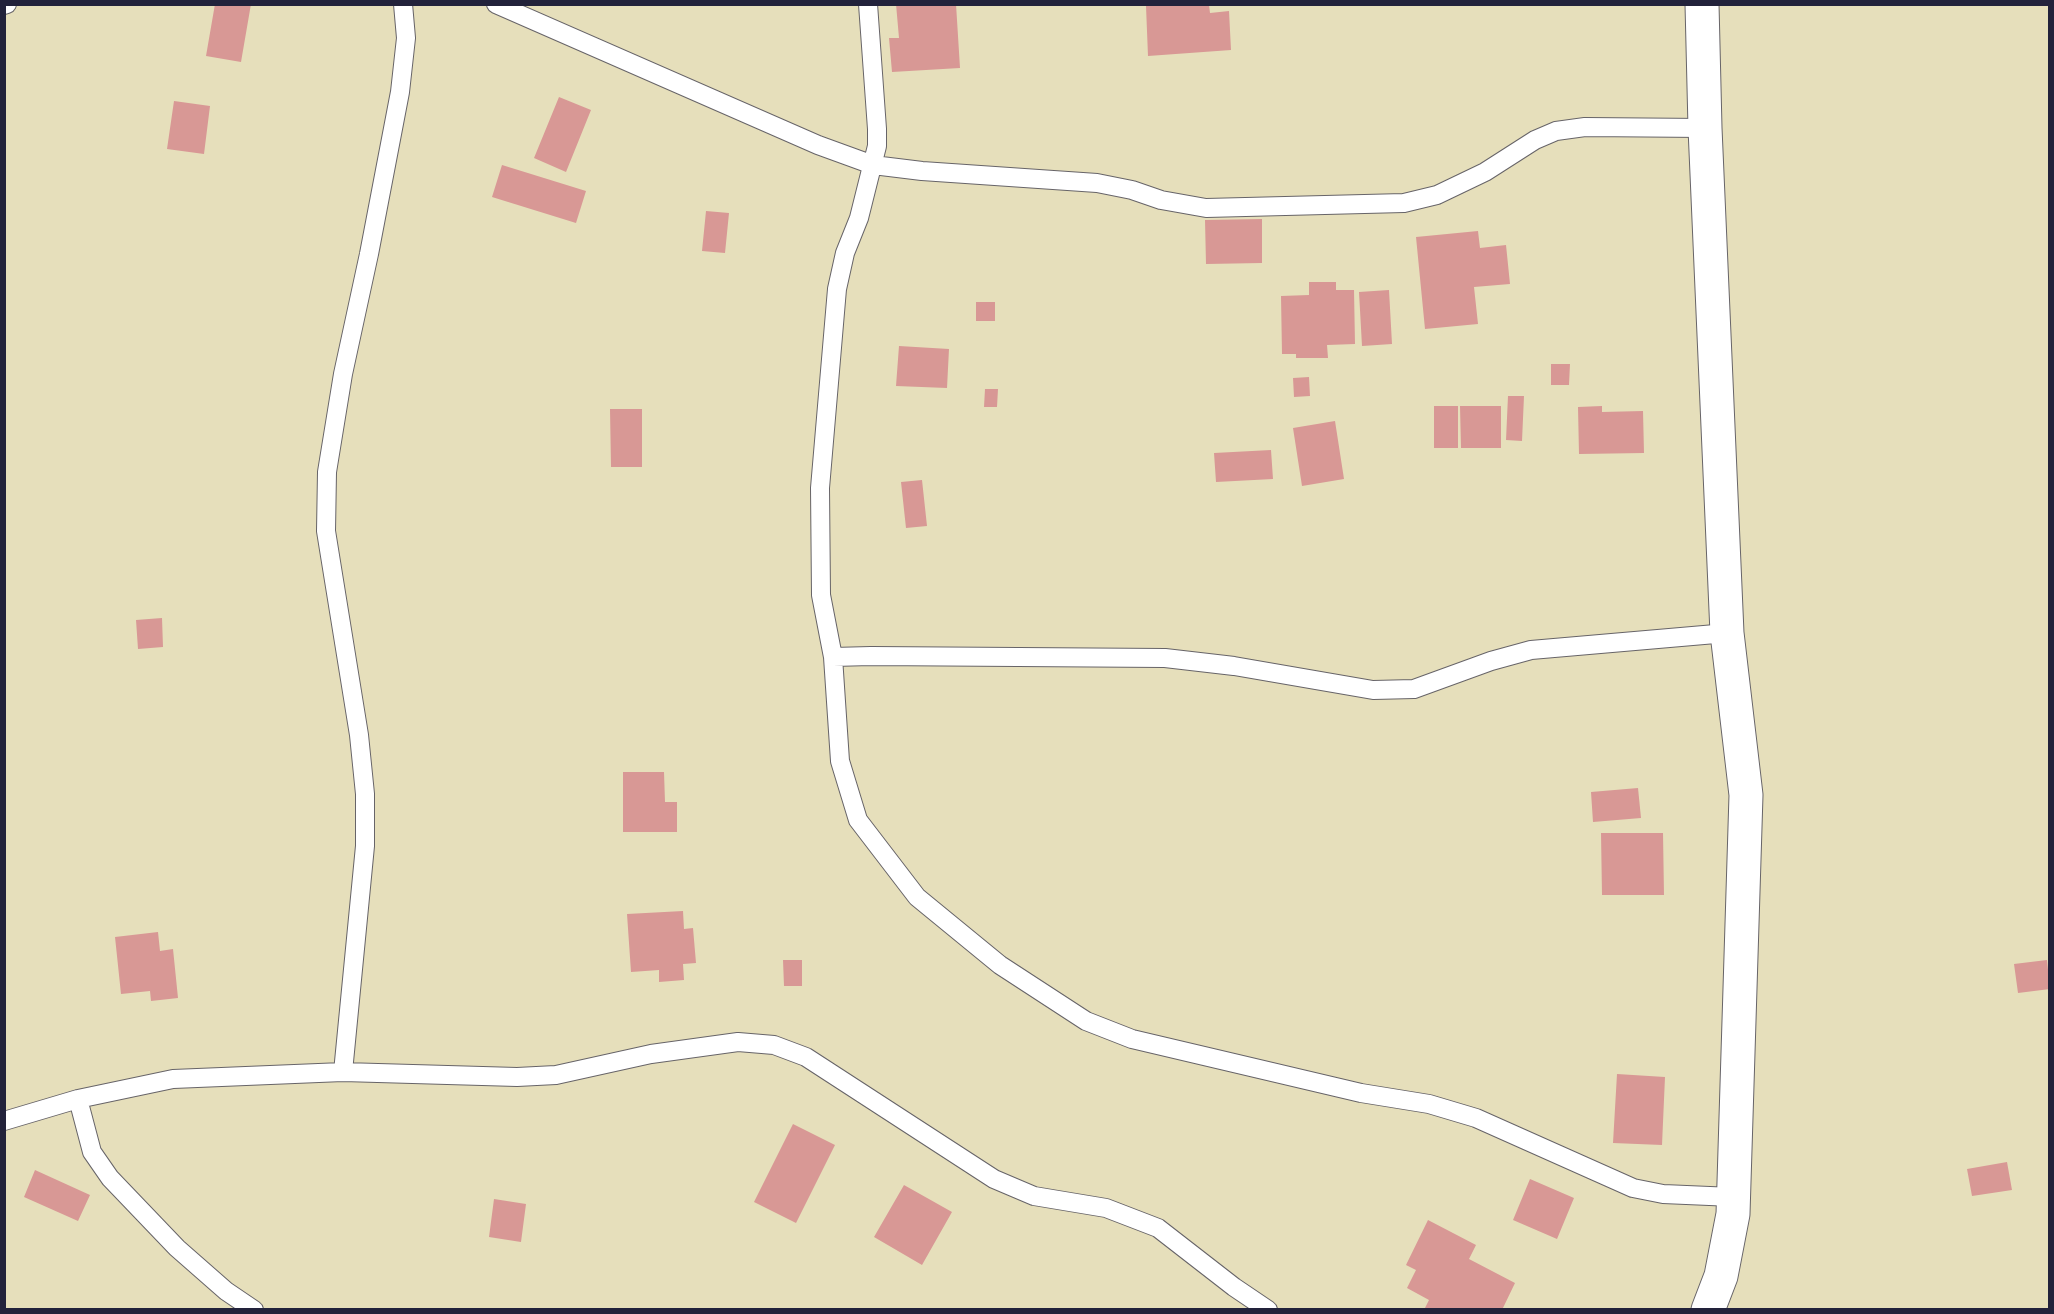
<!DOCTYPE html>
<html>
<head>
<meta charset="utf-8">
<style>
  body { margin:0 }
  #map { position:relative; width:2054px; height:1314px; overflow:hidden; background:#e6dfbb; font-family:Vollkorn,serif }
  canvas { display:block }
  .frame { position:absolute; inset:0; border:6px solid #22223b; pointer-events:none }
</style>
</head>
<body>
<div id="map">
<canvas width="2054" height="1314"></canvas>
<div class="frame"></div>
</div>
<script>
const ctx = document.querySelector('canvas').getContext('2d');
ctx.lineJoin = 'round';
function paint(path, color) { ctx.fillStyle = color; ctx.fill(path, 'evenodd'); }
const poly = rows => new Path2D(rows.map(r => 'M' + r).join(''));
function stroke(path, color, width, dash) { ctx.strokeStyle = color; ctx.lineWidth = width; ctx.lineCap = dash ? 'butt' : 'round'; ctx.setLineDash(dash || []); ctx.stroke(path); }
const building = poly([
  [215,4,251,4,241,62,206,56],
  [896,4,956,4,960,68,892,72,889,38,899,38],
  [1167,5,1209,5,1210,13,1229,11,1231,50,1148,56,1146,6],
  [559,97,591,110,566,172,534,158],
  [174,101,210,106,204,154,167,149],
  [502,165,586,191,576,223,492,197],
  [706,211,729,213,725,253,702,251],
  [1262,219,1262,263,1206,264,1205,220],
  [1478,231,1480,248,1506,245,1510,284,1474,287,1478,324,1425,329,1416,237],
  [1309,282,1336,282,1336,290,1354,290,1355,344,1327,345,1328,358,1296,358,1296,354,1282,354,1281,296,1309,295],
  [1389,290,1392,344,1362,346,1359,292],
  [976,302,995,302,995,321,976,321],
  [899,346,949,349,947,388,896,386],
  [1551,364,1570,364,1569,385,1551,385],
  [1309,377,1310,396,1294,397,1293,378],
  [985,389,998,389,997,407,984,407],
  [1508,396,1524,396,1522,441,1506,440],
  [1434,406,1458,406,1458,448,1434,448],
  [1460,406,1501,406,1501,448,1461,448],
  [1602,406,1602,412,1643,411,1644,453,1579,454,1578,407],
  [610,409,642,409,642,467,611,467],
  [1335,421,1344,479,1302,486,1293,428],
  [1271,450,1273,479,1216,482,1214,453],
  [922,480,927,526,906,528,901,482],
  [162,618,163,647,138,649,136,620],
  [623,772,664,772,665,802,677,802,677,832,623,832],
  [1638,788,1641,818,1593,822,1591,792],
  [1601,833,1663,833,1664,895,1602,895],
  [683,911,684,929,693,928,696,963,683,964,684,980,659,982,659,970,631,972,627,914],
  [158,932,160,951,173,949,178,998,151,1001,150,991,121,994,115,937],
  [783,960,802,960,802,986,784,986],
  [2047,960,2050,989,2018,993,2014,964],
  [1617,1074,1665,1077,1662,1145,1613,1143],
  [793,1124,835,1145,796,1223,754,1202],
  [2007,1162,2012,1190,1972,1196,1967,1169],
  [35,1170,90,1195,78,1221,24,1197],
  [1530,1179,1574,1198,1557,1239,1513,1220],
  [904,1185,952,1212,922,1265,874,1237],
  [494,1199,526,1204,521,1242,489,1237],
  [1428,1220,1476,1245,1469,1259,1515,1283,1502,1310,1427,1310,1425,1308,1429,1300,1407,1288,1416,1270,1406,1265]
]);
const service = poly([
  [496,4,818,145,873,165,922,171,1097,183,1132,190,1161,200,1206,208,1404,203,1437,195,1485,172,1535,140,1556,131,1585,127,1705,128],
  [868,4,877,129,877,146,859,218,845,253,837,289,820,488,821,595,833,657,871,656,1165,658,1234,666,1373,690,1414,689,1491,661,1531,650,1727,633],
  [4,5,7,4],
  [833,657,840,761,858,820,917,897,1000,965,1086,1021,1132,1039,1361,1093,1429,1104,1476,1118,1633,1188,1663,1194,1733,1197],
  [343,1072,365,846,365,794,359,735,326,531,327,472,343,374,369,254,400,92,406,38,403,4],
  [78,1099,92,1152,110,1178,177,1248,226,1291,254,1310],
  [4,1121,78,1099,173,1079,343,1072,517,1077,556,1075,651,1054,738,1042,774,1045,806,1057,994,1179,1034,1196,1106,1208,1158,1228,1234,1287,1268,1310]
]);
const minor = poly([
  [1702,4,1705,128,1727,633,1746,795,1733,1214,1721,1276,1708,1310]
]);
paint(building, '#d89895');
stroke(service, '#676468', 20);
stroke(minor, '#676468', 35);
stroke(service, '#fff', 18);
stroke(minor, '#fff', 33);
</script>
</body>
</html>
